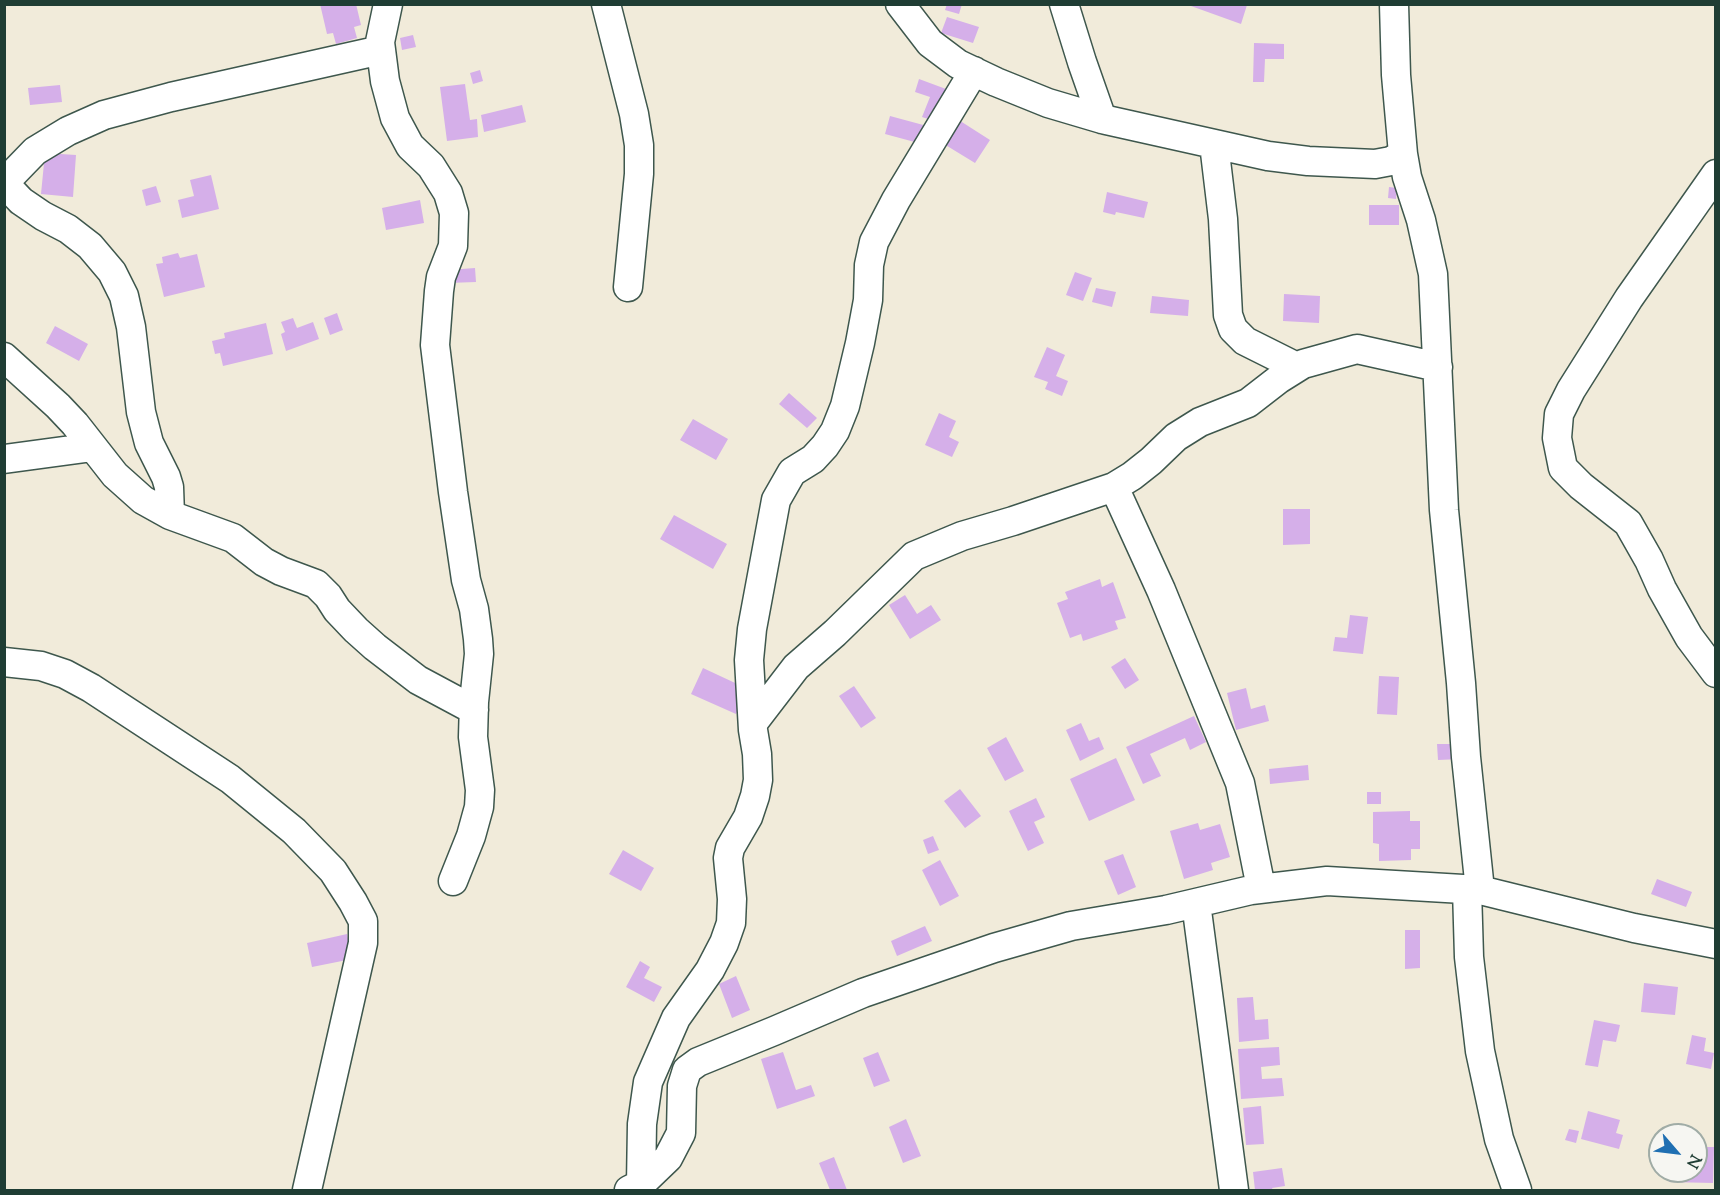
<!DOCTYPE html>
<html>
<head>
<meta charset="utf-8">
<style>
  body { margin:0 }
  #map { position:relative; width:1720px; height:1195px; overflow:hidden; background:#f1ebda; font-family:"Sorts Mill Goudy",serif }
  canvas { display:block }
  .frame { position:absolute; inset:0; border:6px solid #1f3d34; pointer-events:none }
  .north { position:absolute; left:1648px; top:1123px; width:60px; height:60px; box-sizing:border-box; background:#f6f6f2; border:2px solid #a0aca6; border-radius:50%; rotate:118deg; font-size:16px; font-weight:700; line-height:24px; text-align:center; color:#1f3d34 }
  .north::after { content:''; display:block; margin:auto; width:21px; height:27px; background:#1f6fb2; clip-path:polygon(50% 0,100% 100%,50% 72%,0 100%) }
</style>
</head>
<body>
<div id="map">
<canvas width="1720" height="1195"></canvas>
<div class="frame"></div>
<div class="north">N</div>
</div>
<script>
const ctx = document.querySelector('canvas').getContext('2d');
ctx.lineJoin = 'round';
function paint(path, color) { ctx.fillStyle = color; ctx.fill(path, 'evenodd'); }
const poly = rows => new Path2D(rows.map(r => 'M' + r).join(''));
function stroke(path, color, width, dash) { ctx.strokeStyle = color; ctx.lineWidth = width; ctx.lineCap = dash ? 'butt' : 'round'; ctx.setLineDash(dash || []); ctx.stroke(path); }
const building = poly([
  [320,4,350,4,350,6,356,4,361,25,354,27,357,38,336,44,333,33,327,34],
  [947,4,962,4,959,14,945,10],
  [1192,4,1245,4,1247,5,1241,24,1191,6],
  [947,17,979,27,973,43,941,33],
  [413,35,416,47,402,50,400,38],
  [1254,43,1284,44,1284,59,1265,59,1264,82,1253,82],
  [480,70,483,81,473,84,470,73],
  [919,79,946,89,934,121,922,117,930,97,915,92],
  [465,84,470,120,477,119,478,137,447,141,440,87],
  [60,85,62,102,30,105,28,88],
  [522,105,526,122,484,132,481,115],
  [890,116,927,126,922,144,885,134],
  [954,117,990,140,975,163,939,141],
  [45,153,76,155,73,197,41,194],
  [211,175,219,209,182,218,178,200,194,196,190,180],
  [156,186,161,202,146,206,142,190],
  [1389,187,1397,188,1396,199,1388,198],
  [1107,192,1148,202,1144,218,1116,212,1115,215,1103,212],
  [420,200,424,223,386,230,382,208],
  [1369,205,1399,205,1399,225,1369,225],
  [178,253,180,258,197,254,205,287,164,297,156,264,163,263,162,257],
  [475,268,476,282,448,283,448,270],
  [1075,272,1092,278,1083,301,1066,295],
  [1096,288,1116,292,1112,307,1092,302],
  [1284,294,1320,296,1319,323,1283,321],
  [1152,296,1189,300,1188,316,1150,313],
  [337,313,343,330,330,335,324,318],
  [293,318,297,328,313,322,319,339,286,351,281,334,285,332,281,322],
  [266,323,273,354,223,366,220,353,215,354,212,341,225,338,224,333],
  [55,326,88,344,79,361,46,343],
  [1047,347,1065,355,1056,376,1068,381,1062,396,1045,389,1048,382,1034,377],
  [789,393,817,418,807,428,779,404],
  [939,413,956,421,949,437,959,442,952,457,925,445],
  [693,419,728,439,716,460,680,440],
  [1283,509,1310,509,1310,544,1283,545],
  [674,515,727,544,713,569,660,539],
  [1100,579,1102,587,1113,582,1126,618,1115,621,1118,629,1083,641,1081,634,1070,638,1057,603,1068,599,1065,592],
  [905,595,917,614,931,605,941,620,910,639,889,605],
  [1350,615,1368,617,1363,654,1333,651,1335,637,1347,638],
  [1125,658,1139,680,1125,689,1111,667],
  [703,668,748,689,736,714,691,694],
  [1379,676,1399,677,1397,715,1377,714],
  [854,686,876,718,861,728,839,696],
  [1246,688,1251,709,1265,705,1269,721,1236,730,1227,693],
  [1194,716,1206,742,1190,750,1185,738,1150,754,1161,776,1143,784,1126,747],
  [1081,723,1089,741,1099,737,1104,749,1080,761,1066,730],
  [1006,737,1024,771,1005,781,987,748],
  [1437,744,1460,744,1461,759,1438,760],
  [1116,758,1135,800,1089,821,1070,779],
  [1308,765,1309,780,1270,784,1269,769],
  [960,789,981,816,965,828,944,801],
  [1367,792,1381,792,1381,804,1367,804],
  [1036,798,1045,817,1034,822,1044,843,1028,851,1009,811],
  [1410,811,1410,821,1420,821,1420,849,1411,849,1411,860,1379,861,1379,844,1373,843,1373,812],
  [1198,823,1200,830,1220,824,1230,857,1211,863,1213,870,1184,879,1170,831],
  [933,836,939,850,928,854,923,840],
  [623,850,654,868,641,891,609,874],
  [1123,854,1136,887,1118,895,1104,861],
  [940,860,959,896,940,906,922,870],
  [1657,879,1692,892,1686,907,1651,894],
  [925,926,932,941,897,956,891,941],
  [1405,930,1420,930,1420,968,1405,969],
  [347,934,352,959,312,967,307,943],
  [640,961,650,967,644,978,662,987,654,1002,626,987],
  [736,976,750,1010,732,1018,719,984],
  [1644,983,1678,987,1675,1015,1641,1012],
  [1253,997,1255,1020,1268,1019,1269,1039,1239,1042,1237,998],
  [1594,1020,1620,1025,1616,1042,1603,1040,1598,1067,1585,1065],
  [1692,1035,1706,1038,1704,1051,1714,1053,1711,1069,1686,1064],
  [1279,1047,1280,1065,1261,1067,1262,1079,1282,1078,1284,1096,1241,1099,1238,1049],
  [783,1052,796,1090,811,1085,815,1096,777,1109,761,1059],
  [878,1052,890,1081,874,1087,863,1058],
  [1261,1106,1264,1144,1246,1145,1243,1108],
  [1588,1111,1620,1120,1616,1133,1623,1135,1619,1149,1581,1139],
  [906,1119,921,1156,903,1163,889,1127],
  [1569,1129,1579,1131,1576,1143,1565,1140],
  [1696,1147,1714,1147,1713,1183,1669,1182,1670,1171,1696,1171],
  [834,1157,847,1190,830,1190,819,1163],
  [1282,1168,1285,1186,1272,1188,1273,1190,1255,1190,1253,1172]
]);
const minor = poly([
  [388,4,380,42,385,81,395,118,410,146,431,166,448,193,454,213,453,246,441,277,439,291,435,345,453,492,466,580,474,609,478,639,479,654,474,702,473,737,480,790,479,807,471,836,453,881],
  [606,4,634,114,639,145,639,174,628,287],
  [900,4,930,43,958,64,996,82,1048,103,1102,119,1268,156,1308,161,1375,164,1391,161,1403,154],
  [1064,4,1082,62,1102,119],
  [1394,4,1396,75,1403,154,1407,177,1421,220,1433,274,1444,510,1461,683,1466,757,1480,890],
  [1214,144,1223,219,1228,315,1233,329,1245,341,1297,367],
  [1716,174,1629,298,1571,390,1559,414,1557,438,1563,468,1581,486,1628,523,1649,560,1662,589,1689,637,1716,673],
  [4,357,58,406,75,424,115,475,143,500,170,515,233,538,264,562,281,571,316,584,328,596,337,610,356,630,375,647,418,680,474,710],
  [4,459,93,447],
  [1114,487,1161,590,1240,783,1261,888],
  [170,515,169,487,166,477,149,443,141,412,131,327,124,296,112,272,90,246,68,229,43,216,21,201,4,183,35,151,68,131,104,115,171,97,381,50],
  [4,662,41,666,65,674,91,688,230,779,294,831,333,871,353,902,363,921,363,943,307,1190],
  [753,723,796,667,835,633,914,556,962,536,1013,521,1114,487,1132,476,1151,461,1176,437,1200,422,1248,403,1279,379,1303,364,1357,349,1438,367],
  [1467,889,1469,957,1480,1051,1499,1139,1517,1190],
  [1196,903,1234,1190],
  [641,1184,642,1124,648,1082,676,1018,710,970,724,943,731,923,732,899,728,858,730,848,748,817,755,796,758,780,757,754,753,730,749,660,752,629,776,500,792,472,813,459,825,446,835,431,845,406,860,343,868,300,869,265,874,242,896,200,974,71],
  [629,1190,641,1184,668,1158,681,1133,682,1086,687,1070,698,1062,774,1031,863,993,994,948,1071,926,1166,910,1251,890,1327,881,1480,890,1634,928,1716,944]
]);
paint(building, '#d5afe9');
stroke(minor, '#3e574d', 31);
stroke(minor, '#fff', 28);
</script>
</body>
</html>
